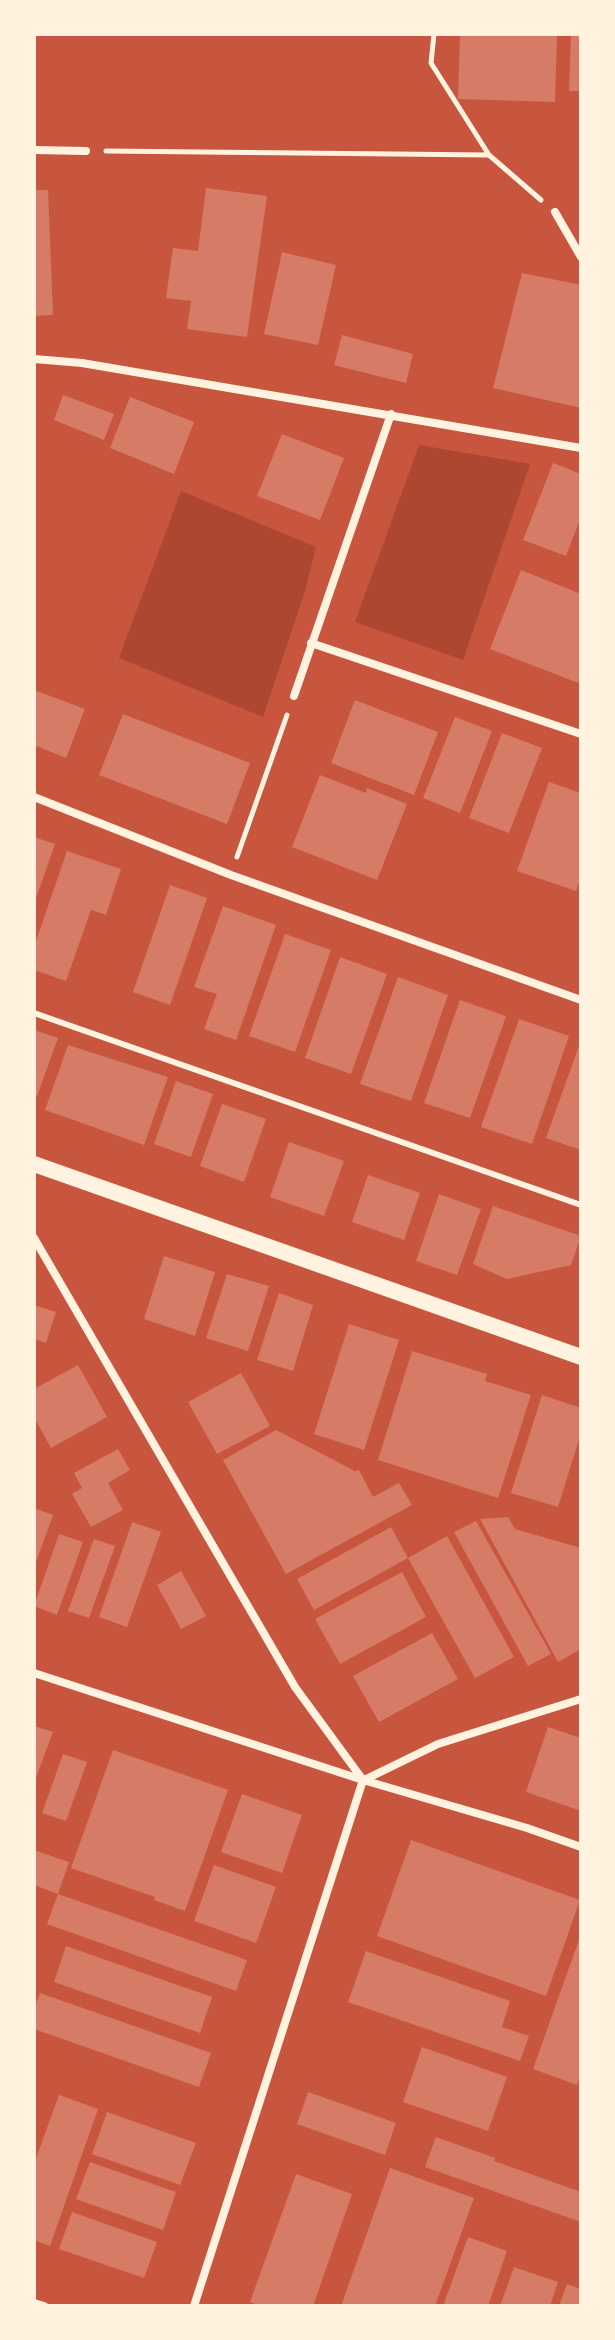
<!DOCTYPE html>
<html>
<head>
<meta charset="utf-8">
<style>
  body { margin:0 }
  #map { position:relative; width:615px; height:2340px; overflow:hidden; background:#c8553d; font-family:"PT Sans",sans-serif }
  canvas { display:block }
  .frame { position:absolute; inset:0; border:36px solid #fff3e0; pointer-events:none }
</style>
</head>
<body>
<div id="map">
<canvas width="615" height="2340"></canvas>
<div class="frame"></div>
</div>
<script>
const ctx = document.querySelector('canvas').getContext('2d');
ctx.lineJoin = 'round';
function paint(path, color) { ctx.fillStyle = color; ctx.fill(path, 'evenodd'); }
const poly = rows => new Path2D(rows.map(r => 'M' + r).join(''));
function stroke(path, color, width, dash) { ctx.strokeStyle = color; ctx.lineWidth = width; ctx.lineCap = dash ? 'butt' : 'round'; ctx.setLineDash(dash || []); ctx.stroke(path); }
const green = poly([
  [419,445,530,464,463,660,355,622],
  [181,491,316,547,305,591,263,717,119,658]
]);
const building = poly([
  [460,34,557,34,555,102,458,99],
  [571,34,581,34,581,91,569,91],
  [206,188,267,196,247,337,187,329,191,301,166,298,173,248,198,251],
  [34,190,48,190,53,315,34,316],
  [282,252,336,265,318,345,264,334],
  [522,273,581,285,581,408,493,388],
  [342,335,413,354,406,383,334,365],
  [63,395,114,414,104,440,54,420],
  [130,397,194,422,174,474,110,448],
  [282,434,344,458,320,520,257,496],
  [553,463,581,474,581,517,566,556,523,540],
  [521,570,581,594,581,684,490,649],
  [34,690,85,709,66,758,34,745],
  [355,700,438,732,414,795,331,763],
  [123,714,250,763,227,824,99,775],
  [455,717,492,731,460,813,423,798],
  [502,733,542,748,509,833,469,818],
  [320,775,366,793,367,788,407,804,377,880,292,847],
  [549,782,581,793,581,877,576,891,517,871],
  [34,837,55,844,34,904],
  [67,851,121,869,106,915,91,910,66,981,34,970,34,947],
  [170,885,207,898,170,1005,133,992],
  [223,906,276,925,236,1040,204,1029,217,994,194,987],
  [285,934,331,950,295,1052,249,1036],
  [340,957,387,974,351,1074,305,1058],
  [398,977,448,995,411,1101,360,1084],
  [460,1000,506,1016,470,1118,424,1103],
  [519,1019,569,1036,532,1144,481,1127],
  [34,1030,58,1038,37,1096,34,1094],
  [581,1040,581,1150,546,1138],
  [68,1045,168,1077,144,1145,45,1110],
  [176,1081,213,1094,191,1157,154,1144],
  [222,1104,266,1119,244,1182,200,1166],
  [289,1142,344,1161,324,1216,270,1197],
  [368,1175,420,1193,404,1240,352,1222],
  [439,1194,481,1209,457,1275,416,1261],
  [493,1206,581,1236,571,1265,507,1279,473,1264],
  [164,1256,215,1272,195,1336,144,1319],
  [227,1274,269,1286,248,1351,206,1338],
  [279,1293,313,1305,293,1371,257,1360],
  [34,1305,56,1312,46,1343,34,1339],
  [349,1324,399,1340,364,1450,314,1434],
  [412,1351,487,1374,485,1381,531,1395,498,1498,378,1460],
  [78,1365,107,1417,51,1448,34,1417,34,1389],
  [241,1373,270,1426,217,1454,188,1402],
  [542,1395,581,1408,581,1433,558,1507,511,1493],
  [276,1430,355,1471,359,1470,373,1497,399,1483,412,1505,286,1574,223,1460],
  [118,1449,130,1470,108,1483,123,1510,91,1527,72,1494,82,1488,74,1473],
  [34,1508,53,1515,34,1568],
  [508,1517,515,1529,581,1548,581,1649,558,1662,480,1519],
  [476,1521,551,1654,528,1666,454,1532],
  [132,1522,161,1532,127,1627,99,1617],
  [391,1527,408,1558,314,1610,297,1579],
  [59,1534,83,1542,57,1615,34,1606],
  [447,1536,514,1657,475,1678,408,1558],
  [94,1539,115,1546,89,1618,68,1611],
  [181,1571,206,1616,181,1629,157,1585],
  [402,1572,426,1617,340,1664,315,1619],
  [432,1633,458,1679,379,1722,353,1676],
  [34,1726,53,1732,34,1783],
  [548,1727,581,1738,581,1811,526,1792],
  [113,1750,228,1790,185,1911,154,1900,155,1897,71,1868],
  [63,1754,87,1762,66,1821,42,1813],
  [242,1794,302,1815,282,1873,221,1852],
  [411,1840,580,1900,546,1996,377,1936],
  [34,1850,69,1862,58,1894,34,1885],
  [214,1865,276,1887,256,1943,194,1921],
  [58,1894,247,1960,236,1991,47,1924],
  [581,1934,581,2072,577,2085,533,2069],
  [66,1946,212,1997,200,2033,54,1982],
  [366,1951,510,2001,502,2027,529,2036,520,2061,348,2002],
  [40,1993,211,2053,199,2087,34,2029,34,2010],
  [422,2047,507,2077,488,2131,403,2102],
  [308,2092,396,2123,385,2155,297,2124],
  [59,2095,98,2109,50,2246,34,2240,34,2164],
  [107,2112,196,2143,180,2185,92,2154],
  [436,2137,495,2158,494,2161,581,2192,581,2222,425,2167],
  [90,2162,176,2192,163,2230,76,2199],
  [390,2168,474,2198,435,2306,341,2306],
  [296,2174,352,2194,313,2306,260,2306,250,2302],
  [72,2212,157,2242,144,2278,59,2249],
  [468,2237,507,2251,488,2306,443,2306],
  [514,2267,558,2282,550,2306,500,2306],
  [567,2284,581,2289,581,2306,559,2306]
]);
const path = poly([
  [434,34,431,63,489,155,541,200],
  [106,151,489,155],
  [237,857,287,715]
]);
const service = poly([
  [34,1013,581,1205]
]);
const minor = poly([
  [34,150,86,151],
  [555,212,581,257],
  [34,359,82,363,581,448],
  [311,643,581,734],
  [294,696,391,414],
  [34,797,231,875,581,1000],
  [34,1238,295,1687,363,1780],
  [34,1673,363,1780,527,1828,581,1847],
  [364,1780,438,1744,581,1699],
  [34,2303,44,2306],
  [194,2306,363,1780]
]);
const secondary = poly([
  [34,1164,581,1357]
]);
paint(green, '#ae4732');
paint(building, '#d67c66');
stroke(path, '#fff3e0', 5);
stroke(service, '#fff3e0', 6);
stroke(minor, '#fff3e0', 8);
stroke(secondary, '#fff3e0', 16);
</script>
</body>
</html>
